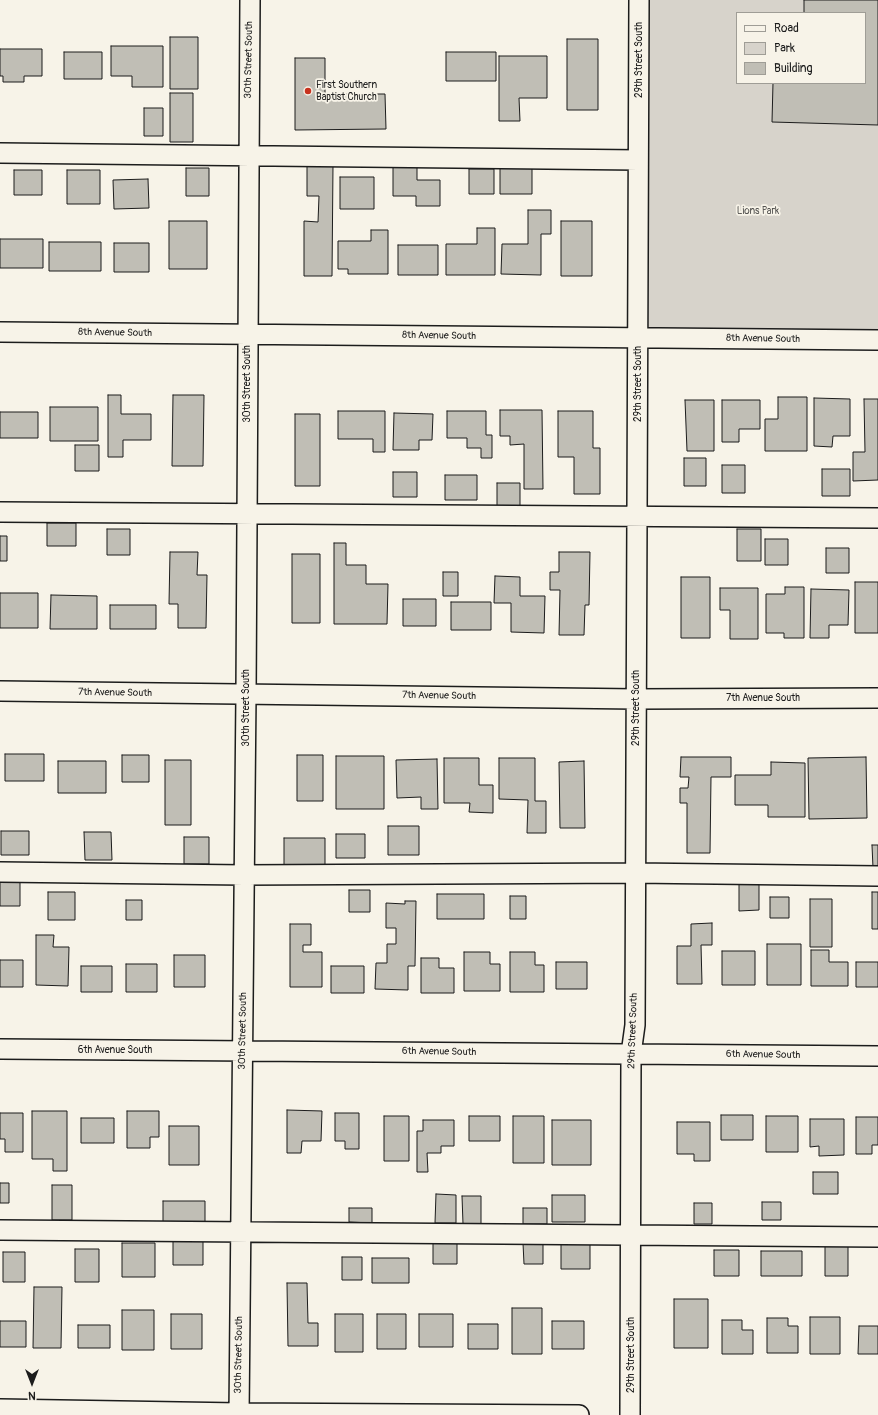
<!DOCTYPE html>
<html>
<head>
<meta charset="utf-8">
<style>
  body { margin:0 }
  #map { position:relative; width:878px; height:1415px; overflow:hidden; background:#f7f3e8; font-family:Pangolin,sans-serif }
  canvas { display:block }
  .legend { position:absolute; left:736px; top:12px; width:130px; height:72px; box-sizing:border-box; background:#f7f3e8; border:1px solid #9f9d96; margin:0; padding:5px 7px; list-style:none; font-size:12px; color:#1c1c1c }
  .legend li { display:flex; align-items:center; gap:8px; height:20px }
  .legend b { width:20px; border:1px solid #9f9d96 }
  .north { position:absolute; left:12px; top:1363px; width:40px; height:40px; -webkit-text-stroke:3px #f7f3e8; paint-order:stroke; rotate:180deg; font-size:11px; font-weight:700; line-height:16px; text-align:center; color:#1c1c1c }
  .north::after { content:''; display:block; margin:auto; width:14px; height:18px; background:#1c1c1c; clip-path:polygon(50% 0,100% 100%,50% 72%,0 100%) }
</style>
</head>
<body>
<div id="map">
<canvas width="878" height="1415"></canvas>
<ul class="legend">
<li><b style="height:5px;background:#f7f3e8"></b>Road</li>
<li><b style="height:11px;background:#d7d3cb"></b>Park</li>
<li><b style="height:11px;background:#c0beb5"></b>Building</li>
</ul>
<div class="north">N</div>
</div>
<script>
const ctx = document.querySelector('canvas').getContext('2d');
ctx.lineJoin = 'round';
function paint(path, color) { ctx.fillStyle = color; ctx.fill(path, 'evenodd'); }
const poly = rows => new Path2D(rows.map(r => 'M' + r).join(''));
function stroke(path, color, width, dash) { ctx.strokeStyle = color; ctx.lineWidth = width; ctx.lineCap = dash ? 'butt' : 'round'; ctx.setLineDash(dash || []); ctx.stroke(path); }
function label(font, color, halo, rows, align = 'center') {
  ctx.font = font + ' Pangolin,sans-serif'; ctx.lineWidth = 3.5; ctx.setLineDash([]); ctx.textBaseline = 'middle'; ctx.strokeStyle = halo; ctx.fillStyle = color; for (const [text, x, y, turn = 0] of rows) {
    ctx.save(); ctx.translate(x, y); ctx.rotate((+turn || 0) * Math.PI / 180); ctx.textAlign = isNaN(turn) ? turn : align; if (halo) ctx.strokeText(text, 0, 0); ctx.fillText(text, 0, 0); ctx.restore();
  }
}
const green = poly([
  [640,0,878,0,878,339,638,338],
  [737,13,865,13,865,83,737,83]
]);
const building = poly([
  [804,0,878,0,878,125,772,122,773,83,865,83,865,13,804,13,804,0],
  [170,37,198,37,198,89,170,89,170,37],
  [567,39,598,39,598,110,567,110,567,39],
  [111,46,163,46,163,87,132,87,132,76,111,76,111,46],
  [0,49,42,49,42,76,24,76,24,82,3,82,3,76,0,76,0,49],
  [64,52,102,52,102,79,64,79,64,52],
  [446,52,496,52,496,81,446,81,446,52],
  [499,56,547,56,547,98,519,98,520,121,499,121,499,56],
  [295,58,325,58,325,94,385,94,386,129,295,130,295,58],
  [170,93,193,93,193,142,170,142,170,93],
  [144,108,163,108,163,136,144,136,144,108],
  [307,165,333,165,332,276,304,276,304,221,318,222,319,196,307,196,307,165],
  [393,167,417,167,417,180,440,180,440,206,416,206,416,196,393,196,393,167],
  [186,168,209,168,209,196,186,196,186,168],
  [500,168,532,168,532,194,500,194,500,168],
  [469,169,494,169,494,194,469,194,469,169],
  [14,170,42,170,42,195,14,195,14,170],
  [67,170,100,170,100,204,67,204,67,170],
  [340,177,374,177,374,209,340,209,340,177],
  [148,179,149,208,114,209,113,180,148,179],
  [528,210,551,210,551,234,541,234,541,275,501,274,502,244,528,244,528,210],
  [169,221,207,221,207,269,169,269,169,221],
  [561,221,592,221,592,276,561,276,561,221],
  [477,228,495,228,495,275,446,275,446,244,477,244,477,228],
  [371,230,388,230,388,274,348,274,348,269,338,269,338,241,371,241,371,230],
  [0,239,43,239,43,268,0,268,0,239],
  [49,242,101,242,101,271,49,271,49,242],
  [114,243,149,243,149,272,114,272,114,243],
  [398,245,438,245,438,275,398,275,398,245],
  [108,395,121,395,121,414,151,414,151,440,123,440,123,457,108,457,108,395],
  [173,395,204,395,203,466,172,466,173,395],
  [778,397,807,397,807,451,765,451,765,419,778,419,778,397],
  [814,398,850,399,850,436,833,436,832,447,814,446,814,398],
  [864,399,878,399,878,480,853,481,853,452,865,452,864,399],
  [685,400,714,400,714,451,687,451,685,400],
  [722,400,760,400,760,429,739,429,739,442,722,442,722,400],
  [50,407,98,407,98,441,50,441,50,407],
  [500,410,542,410,543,489,524,489,524,444,510,445,510,436,500,436,500,410],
  [338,411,385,411,385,452,373,452,373,439,338,439,338,411],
  [447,411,486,411,486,435,492,435,492,458,481,458,481,448,467,448,467,438,447,438,447,411],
  [558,411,593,411,593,448,600,448,600,494,574,494,574,457,558,457,558,411],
  [0,412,38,412,38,438,0,438,0,412],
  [394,413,433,414,432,440,419,440,419,450,393,450,394,413],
  [295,414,320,414,320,486,295,486,295,414],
  [75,445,99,445,99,471,75,471,75,445],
  [684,458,706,458,706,486,684,486,684,458],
  [722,465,745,465,745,493,722,493,722,465],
  [822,469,850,469,850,496,822,496,822,469],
  [393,472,417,472,417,497,393,497,393,472],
  [445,475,477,475,477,500,445,500,445,475],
  [497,483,520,483,520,508,497,508,497,483],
  [47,523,76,523,76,546,47,546,47,523],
  [107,529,130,529,130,555,107,555,107,529],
  [737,529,761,529,761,561,737,561,737,529],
  [0,536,7,536,7,561,0,561,0,536],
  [765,539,788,539,788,565,765,565,765,539],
  [334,543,346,543,346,565,366,565,366,584,388,584,387,624,334,624,334,543],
  [826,548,849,548,849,573,826,573,826,548],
  [170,552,198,552,197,575,207,575,206,628,178,628,178,604,169,604,170,552],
  [559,552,590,552,589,605,585,605,584,635,559,635,560,590,550,590,550,572,559,572,559,552],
  [292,554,320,554,320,623,292,623,292,554],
  [443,572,458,572,458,596,443,596,443,572],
  [495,576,520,577,520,596,545,596,544,633,511,632,511,603,494,603,495,576],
  [681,577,710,577,710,638,681,638,681,577],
  [855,582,878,582,878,633,855,633,855,582],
  [785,587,804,587,804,638,784,638,784,633,766,633,766,594,785,594,785,587],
  [720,588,758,588,758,639,730,639,730,610,720,610,720,588],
  [811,589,849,590,848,625,829,625,829,638,810,638,811,589],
  [0,593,38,593,38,628,0,628,0,593],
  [51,595,97,596,97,629,50,629,51,595],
  [403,599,436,599,436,626,403,626,403,599],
  [451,602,491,602,491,630,451,630,451,602],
  [110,605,156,605,156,629,110,629,110,605],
  [5,754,44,754,44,781,5,781,5,754],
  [122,755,149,755,149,782,122,782,122,755],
  [297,755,323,755,323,801,297,801,297,755],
  [336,756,384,756,384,809,336,809,336,756],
  [681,757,731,757,731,777,711,777,710,853,687,853,687,803,680,803,680,788,688,788,689,777,680,777,681,757],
  [866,757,867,818,809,819,808,758,866,757],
  [444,758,479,758,479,785,493,785,493,813,469,812,470,803,444,803,444,758],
  [499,758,535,758,535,801,546,801,546,833,527,833,528,800,499,799,499,758],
  [437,759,438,809,421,809,421,797,397,798,396,760,437,759],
  [165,760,191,760,191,825,165,825,165,760],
  [58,761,106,761,106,793,58,793,58,761],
  [584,761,585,828,560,828,559,762,584,761],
  [771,762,805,763,805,817,768,817,768,805,735,805,735,775,771,775,771,762],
  [388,826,419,826,419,855,388,855,388,826],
  [1,831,29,831,29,855,1,855,1,831],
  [84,832,111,832,112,860,85,860,84,832],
  [336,834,365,834,365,858,336,858,336,834],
  [184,837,209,837,209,864,184,864,184,837],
  [284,838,325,838,325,865,284,865,284,838],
  [872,845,878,845,878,868,873,868,872,845],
  [0,882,20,882,20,906,0,906,0,882],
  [759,883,759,910,739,911,739,884,759,883],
  [349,890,370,890,370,912,349,912,349,890],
  [48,892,75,892,75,920,48,920,48,892],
  [872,892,878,892,878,929,872,929,872,892],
  [437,894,484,894,484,919,437,919,437,894],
  [510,896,526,896,526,919,510,919,510,896],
  [770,897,789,897,789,918,770,918,770,897],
  [810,899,832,899,832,947,810,947,810,899],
  [126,900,142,900,142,920,126,920,126,900],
  [405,901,416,901,415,966,408,966,408,990,375,989,376,963,387,963,387,944,396,944,396,928,386,928,386,903,405,904,405,901],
  [712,923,712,945,701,945,702,984,677,984,677,946,691,946,691,924,712,923],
  [290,924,311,924,311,945,303,945,303,952,322,952,322,987,290,987,290,924],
  [36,935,54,935,53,947,69,947,68,986,36,985,36,935],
  [767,944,801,944,801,985,767,985,767,944],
  [811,950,829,950,829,962,848,962,848,986,811,986,811,950],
  [722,951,755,951,755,985,722,985,722,951],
  [464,952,490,952,490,964,500,964,500,991,464,991,464,952],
  [510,952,535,952,535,965,544,965,544,992,510,992,510,952],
  [174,955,205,955,205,987,174,987,174,955],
  [421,958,439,958,439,968,454,968,454,993,421,993,421,958],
  [0,960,23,960,23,987,0,987,0,960],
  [556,962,587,962,587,989,556,989,556,962],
  [856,962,878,962,878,987,856,987,856,962],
  [126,964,157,964,157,992,126,992,126,964],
  [81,966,112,966,112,992,81,992,81,966],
  [331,966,364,966,364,993,331,993,331,966],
  [287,1110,322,1111,321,1141,302,1141,301,1153,287,1153,287,1110],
  [32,1111,67,1111,67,1171,53,1171,53,1159,32,1159,32,1111],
  [127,1111,159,1111,159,1137,150,1137,150,1148,127,1148,127,1111],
  [0,1113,23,1113,23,1152,5,1152,5,1139,0,1139,0,1113],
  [335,1113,359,1113,359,1149,345,1149,345,1141,335,1141,335,1113],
  [721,1115,753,1115,753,1140,721,1140,721,1115],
  [384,1116,409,1116,409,1161,384,1161,384,1116],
  [469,1116,500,1116,500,1141,469,1141,469,1116],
  [513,1116,544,1116,544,1163,513,1163,513,1116],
  [766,1116,798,1116,798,1152,766,1152,766,1116],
  [856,1117,878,1117,878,1145,872,1145,872,1154,856,1154,856,1117],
  [81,1118,114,1118,114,1143,81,1143,81,1118],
  [810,1119,844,1119,844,1155,819,1156,819,1146,810,1147,810,1119],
  [423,1120,454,1120,454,1146,441,1146,441,1153,427,1153,428,1172,417,1172,417,1131,423,1131,423,1120],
  [552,1120,591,1120,591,1165,552,1165,552,1120],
  [677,1122,710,1122,710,1161,694,1161,694,1154,677,1154,677,1122],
  [169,1126,199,1126,199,1165,169,1165,169,1126],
  [813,1172,838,1172,838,1194,813,1194,813,1172],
  [0,1183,9,1183,9,1203,0,1203,0,1183],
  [52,1185,72,1185,72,1220,52,1220,52,1185],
  [436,1194,456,1195,456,1223,435,1223,436,1194],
  [552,1195,585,1195,585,1222,552,1222,552,1195],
  [462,1196,481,1196,481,1224,463,1224,462,1196],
  [163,1201,205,1201,205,1223,163,1223,163,1201],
  [762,1202,781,1202,781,1220,762,1220,762,1202],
  [694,1203,712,1203,712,1224,694,1224,694,1203],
  [349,1208,372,1208,372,1223,349,1222,349,1208],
  [523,1208,547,1208,547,1224,523,1224,523,1208],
  [173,1240,203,1240,203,1265,173,1265,173,1240],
  [433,1242,457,1242,457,1264,433,1264,433,1242],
  [122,1243,155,1243,155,1277,122,1277,122,1243],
  [523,1243,543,1243,543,1264,524,1264,523,1243],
  [561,1243,590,1243,590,1269,561,1269,561,1243],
  [825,1246,848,1246,848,1276,825,1276,825,1246],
  [75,1249,99,1249,99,1282,75,1282,75,1249],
  [714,1250,739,1250,739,1276,714,1276,714,1250],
  [761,1251,802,1251,802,1276,761,1276,761,1251],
  [3,1252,25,1252,25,1282,3,1282,3,1252],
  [342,1257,362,1257,362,1280,342,1280,342,1257],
  [372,1258,409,1258,409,1283,372,1283,372,1258],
  [287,1283,307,1283,308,1323,318,1323,318,1346,288,1346,287,1283],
  [34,1287,62,1287,61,1348,33,1348,34,1287],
  [674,1299,708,1299,708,1348,674,1348,674,1299],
  [512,1308,542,1308,542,1354,512,1354,512,1308],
  [122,1310,154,1310,154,1350,122,1350,122,1310],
  [171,1314,202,1314,202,1349,171,1349,171,1314],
  [335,1314,363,1314,363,1352,335,1352,335,1314],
  [377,1314,406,1314,406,1349,377,1349,377,1314],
  [419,1314,453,1314,453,1347,419,1347,419,1314],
  [810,1317,840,1317,840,1354,810,1354,810,1317],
  [767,1318,788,1318,788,1326,798,1326,798,1353,767,1353,767,1318],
  [722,1320,742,1320,742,1330,753,1330,753,1354,722,1354,722,1320],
  [0,1321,26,1321,26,1347,0,1347,0,1321],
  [552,1321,584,1321,584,1349,552,1349,552,1321],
  [468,1324,498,1324,498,1349,468,1349,468,1324],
  [78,1325,110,1325,110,1348,78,1348,78,1325],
  [859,1326,878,1326,878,1354,858,1354,859,1326]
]);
const minor = poly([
  [0,153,638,160],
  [0,332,878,340],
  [0,512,878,518],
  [0,691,636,699,878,698],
  [0,872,244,875,635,873,878,876],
  [0,1049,878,1056],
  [0,1230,878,1237],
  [0,1409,239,1413,579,1415],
  [239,1415,246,694,250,0],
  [630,1415,631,1054,635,1025,639,0]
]);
const markers = [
  [308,91,4,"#c8321e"]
];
const streetNames = [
  ["30th Street South",249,60,-89],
  ["29th Street South",639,60,-90],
  ["8th Avenue South",115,333,1],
  ["8th Avenue South",439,336,1],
  ["8th Avenue South",763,339,1],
  ["30th Street South",247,384,-90],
  ["29th Street South",638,384,-90],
  ["7th Avenue South",115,693,1],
  ["7th Avenue South",439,696,1],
  ["7th Avenue South",763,698],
  ["30th Street South",246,708,-90],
  ["29th Street South",636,708,-90],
  ["30th Street South",243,1031,-89],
  ["29th Street South",633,1031,-88],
  ["6th Avenue South",115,1050],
  ["6th Avenue South",439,1052,1],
  ["6th Avenue South",763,1055,1],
  ["30th Street South",239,1355,-89],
  ["29th Street South",631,1355,-90]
];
const poiNames = [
  ["First Southern",316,85],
  ["Baptist Church",316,97]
];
const parkNames = [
  ["Lions Park",758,211]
];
paint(green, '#d7d3cb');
paint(building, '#c0beb5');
stroke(building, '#1c1c1c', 1);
stroke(minor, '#1c1c1c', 22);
stroke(minor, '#f7f3e8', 19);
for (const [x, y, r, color] of markers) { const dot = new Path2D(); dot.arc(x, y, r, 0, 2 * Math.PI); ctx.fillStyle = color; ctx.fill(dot); stroke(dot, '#f7f3e8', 1.5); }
label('10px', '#1c1c1c', '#f7f3e8', streetNames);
label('10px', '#1c1c1c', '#f7f3e8', poiNames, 'left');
label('10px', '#545351', '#f7f3e8', parkNames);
</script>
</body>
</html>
